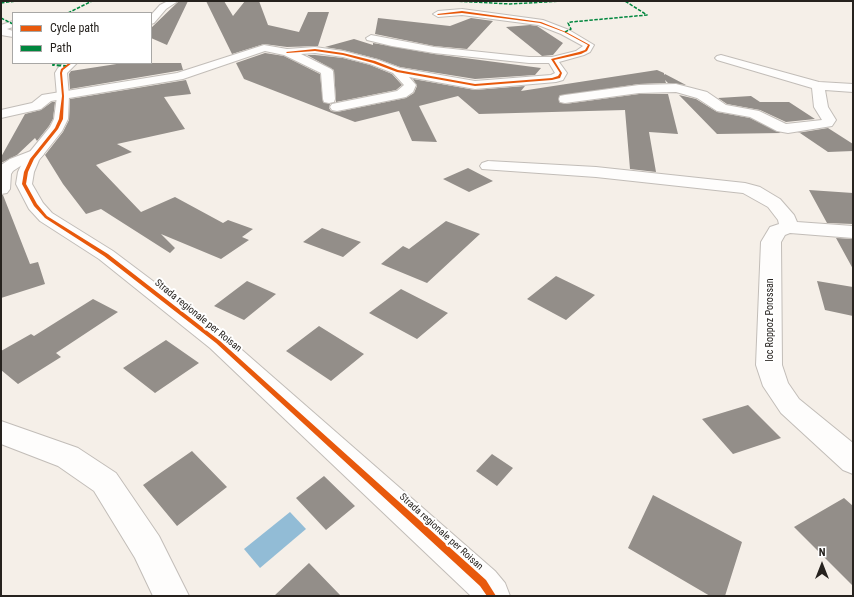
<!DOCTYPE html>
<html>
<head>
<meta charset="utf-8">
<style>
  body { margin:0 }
  #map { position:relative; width:854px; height:597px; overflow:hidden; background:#f5efe8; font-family:"Roboto Condensed",sans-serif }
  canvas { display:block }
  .frame { position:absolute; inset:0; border:2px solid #26221e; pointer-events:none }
  .legend { position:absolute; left:12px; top:12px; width:140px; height:52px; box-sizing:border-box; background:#fff; border:1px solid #a8a7a5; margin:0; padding:5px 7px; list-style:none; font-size:12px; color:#26221e }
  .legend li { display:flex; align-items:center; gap:8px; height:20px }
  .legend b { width:20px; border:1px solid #a8a7a5 }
  .north { position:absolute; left:802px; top:545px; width:40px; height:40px; -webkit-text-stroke:3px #fff; paint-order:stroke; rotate:0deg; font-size:11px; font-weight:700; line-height:16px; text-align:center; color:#26221e }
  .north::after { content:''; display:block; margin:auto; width:14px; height:18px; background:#26221e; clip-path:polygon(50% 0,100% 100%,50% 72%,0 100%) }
</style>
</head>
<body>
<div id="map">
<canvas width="854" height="597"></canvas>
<div class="frame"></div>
<ul class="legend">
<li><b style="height:5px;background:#e8590c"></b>Cycle path</li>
<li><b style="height:5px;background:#00873e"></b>Path</li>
</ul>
<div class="north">N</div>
</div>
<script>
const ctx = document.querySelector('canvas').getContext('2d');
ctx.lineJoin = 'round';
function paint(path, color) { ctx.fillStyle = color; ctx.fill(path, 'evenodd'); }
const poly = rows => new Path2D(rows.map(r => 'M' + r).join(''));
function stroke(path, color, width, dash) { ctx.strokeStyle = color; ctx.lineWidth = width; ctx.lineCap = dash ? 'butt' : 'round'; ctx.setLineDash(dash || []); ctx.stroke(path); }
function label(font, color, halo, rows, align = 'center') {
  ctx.font = font + ' "Roboto Condensed",sans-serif'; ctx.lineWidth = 4; ctx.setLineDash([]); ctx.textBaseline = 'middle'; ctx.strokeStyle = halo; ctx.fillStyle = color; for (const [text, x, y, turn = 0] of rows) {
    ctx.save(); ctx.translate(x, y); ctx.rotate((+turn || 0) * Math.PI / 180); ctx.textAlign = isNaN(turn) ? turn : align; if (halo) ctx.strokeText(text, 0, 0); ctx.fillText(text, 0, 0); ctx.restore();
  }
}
const water = poly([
  [290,512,306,529,260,568,244,549]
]);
const building = poly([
  [179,1,188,1,167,45,151,38,151,28],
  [206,1,224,1,233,16,245,1,259,1,268,25,299,32,308,12,329,12,318,46,287,47,264,44,232,54],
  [378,18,450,26,471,18,493,21,467,49,434,46,375,34],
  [530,25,537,26,563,43,553,55,542,56,506,27],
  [354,39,373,45,373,43,434,54,541,68,535,75,475,79,400,67,378,59,343,50,325,47],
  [265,53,284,56,320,74,323,102,330,104,329,108,331,111,337,112,406,98,414,93,417,86,413,79,475,90,525,86,521,91,657,70,664,73,664,75,665,74,686,85,668,83,665,80,666,83,639,84,559,96,559,102,565,104,639,94,668,94,678,134,649,132,656,172,630,169,625,110,479,114,458,96,419,106,437,142,412,141,399,111,355,122,244,79,236,63],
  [307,55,315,55,343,58,370,65,392,74,402,85,396,90,336,102,334,70],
  [123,63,181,63,183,70,70,89,69,74,71,71],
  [186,80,191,94,164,97,185,129,117,144,132,152,96,165,141,212,175,197,223,223,228,220,253,229,242,237,249,240,221,259,161,234,175,248,170,253,101,209,86,214,63,184,45,155,63,132,69,120,70,99],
  [679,95,696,99,717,112,750,118,781,133,717,134],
  [751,96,760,102,789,102,815,119,786,122,760,110,727,104,718,98],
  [52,102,55,102,53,119,49,126,37,141,35,138,17,155,1,163,1,157,25,114,41,110],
  [828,128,853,144,853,151,828,152,800,133,797,133],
  [468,168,493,181,469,192,443,179],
  [809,190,853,193,853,224,827,223],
  [1,195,3,195,30,264,38,262,45,284,1,298],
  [446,221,480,234,427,283,381,264,403,246,409,249],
  [322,228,361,242,343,257,303,242],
  [836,238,853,239,853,269],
  [556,276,595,295,566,320,527,299],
  [247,281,276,294,244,320,214,306],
  [817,281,853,287,853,316,825,310],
  [401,289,448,313,417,339,369,313],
  [93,299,118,312,56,353,61,357,18,384,1,370,1,351,31,334,34,336],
  [319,326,364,354,331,381,286,351],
  [166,340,199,363,155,393,123,368],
  [748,405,781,438,733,454,702,419],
  [192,451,227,487,177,526,143,485],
  [492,454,513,468,497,486,476,471],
  [324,476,355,506,326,530,296,498],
  [653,495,742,542,725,596,710,596,628,548],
  [844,498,853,506,853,586,794,527],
  [309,563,341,596,274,596]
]);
const minor = poly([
  [462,9,543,20,569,30,594,45,590,52,584,55,559,62,567,73,563,80,556,82,475,89,409,77,416,85,413,92,406,97,337,111,332,110,330,107,332,104,397,91,404,85,393,73,370,64,343,57,315,53,301,54,331,69,333,71,335,99,334,102,329,103,324,102,323,99,321,73,284,55,265,51,183,79,51,101,41,109,1,118,1,110,32,103,42,95,177,73,264,45,287,49,315,47,343,51,378,60,400,68,475,81,551,75,555,73,549,63,529,63,434,53,392,46,367,40,366,38,371,35,434,47,529,57,552,57,576,51,583,46,561,34,538,25,462,15,438,17,433,14,438,11,462,9],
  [13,21,13,27,7,29,13,31,13,37,1,35,1,25,13,21],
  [721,55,819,82,853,84,853,92,825,90,828,107,836,120,832,126,788,133,777,131,750,117,717,111,697,98,676,92,639,93,565,103,560,102,559,99,560,96,565,95,639,85,676,84,707,92,726,105,759,111,786,124,822,120,814,107,812,88,717,60,715,58,717,56,721,55],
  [36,149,41,151,44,154,41,157,22,165,13,171,11,174,10,189,7,193,1,194,1,165,10,159,36,149],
  [488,161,596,167,745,183,760,187,780,199,794,215,797,222,853,226,853,238,790,233,785,235,781,242,782,365,788,383,799,399,853,443,853,474,843,470,781,413,763,386,756,365,761,242,770,227,779,224,778,220,768,207,743,193,596,177,482,169,480,166,482,163,488,161],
  [1,421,78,448,116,473,159,536,189,596,153,596,135,558,94,491,58,466,1,444,1,421]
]);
const major = poly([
  [168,1,178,1,166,9,154,23,151,24,151,15,160,5,168,1],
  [64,63,77,63,67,73,69,96,68,119,62,131,39,160,34,172,32,184,43,203,52,213,113,251,226,336,495,571,505,583,510,596,471,596,210,348,99,259,40,221,29,209,16,184,18,172,24,159,50,127,54,119,57,96,55,73,58,68,64,63]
]);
const quietFar1 = poly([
  [454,1,510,4,563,1],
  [1,3,16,1],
  [68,13,92,1],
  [1,18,13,24],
  [565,32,571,29,568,23,571,22,647,15,625,1]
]);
const quiet = poly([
  [55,63,53,65,67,66]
]);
const cycleway = poly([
  [462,11,541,22,566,32,590,45,587,51,581,54,554,60,562,73,560,78,552,80,475,86,397,72,373,63,343,55,315,51,287,53,286,52,315,49,343,53,375,61,398,70,475,84,552,78,558,76,560,73,551,59,579,52,585,50,588,45,564,32,540,23,462,13,438,15,437,14,462,11],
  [69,63,72,63,63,70,62,73,64,96,63,119,58,129,34,159,28,172,26,184,37,204,47,216,108,254,220,341,486,580,496,596,487,596,480,586,216,343,104,256,45,218,34,206,22,184,24,172,30,159,55,128,59,119,62,96,60,73,61,69,69,63]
]);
const streetNames = [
  ["Strada regionale per Roisan",198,316,39],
  ["loc Roppoz Porossan",770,320,-90],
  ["Strada regionale per Roisan",441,532,42]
];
paint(water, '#92bcd6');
paint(building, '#938e89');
stroke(minor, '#c2bdb8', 2);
stroke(major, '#c2bdb8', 2);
paint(minor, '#fefdfc');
paint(major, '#fefdfc');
stroke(quietFar1, '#00873e', 1.5, [3.5, 1.5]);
stroke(quiet, '#00873e', 2, [4.5, 2]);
paint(cycleway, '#e8590c');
label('10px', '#26221e', '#fff', streetNames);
</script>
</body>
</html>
